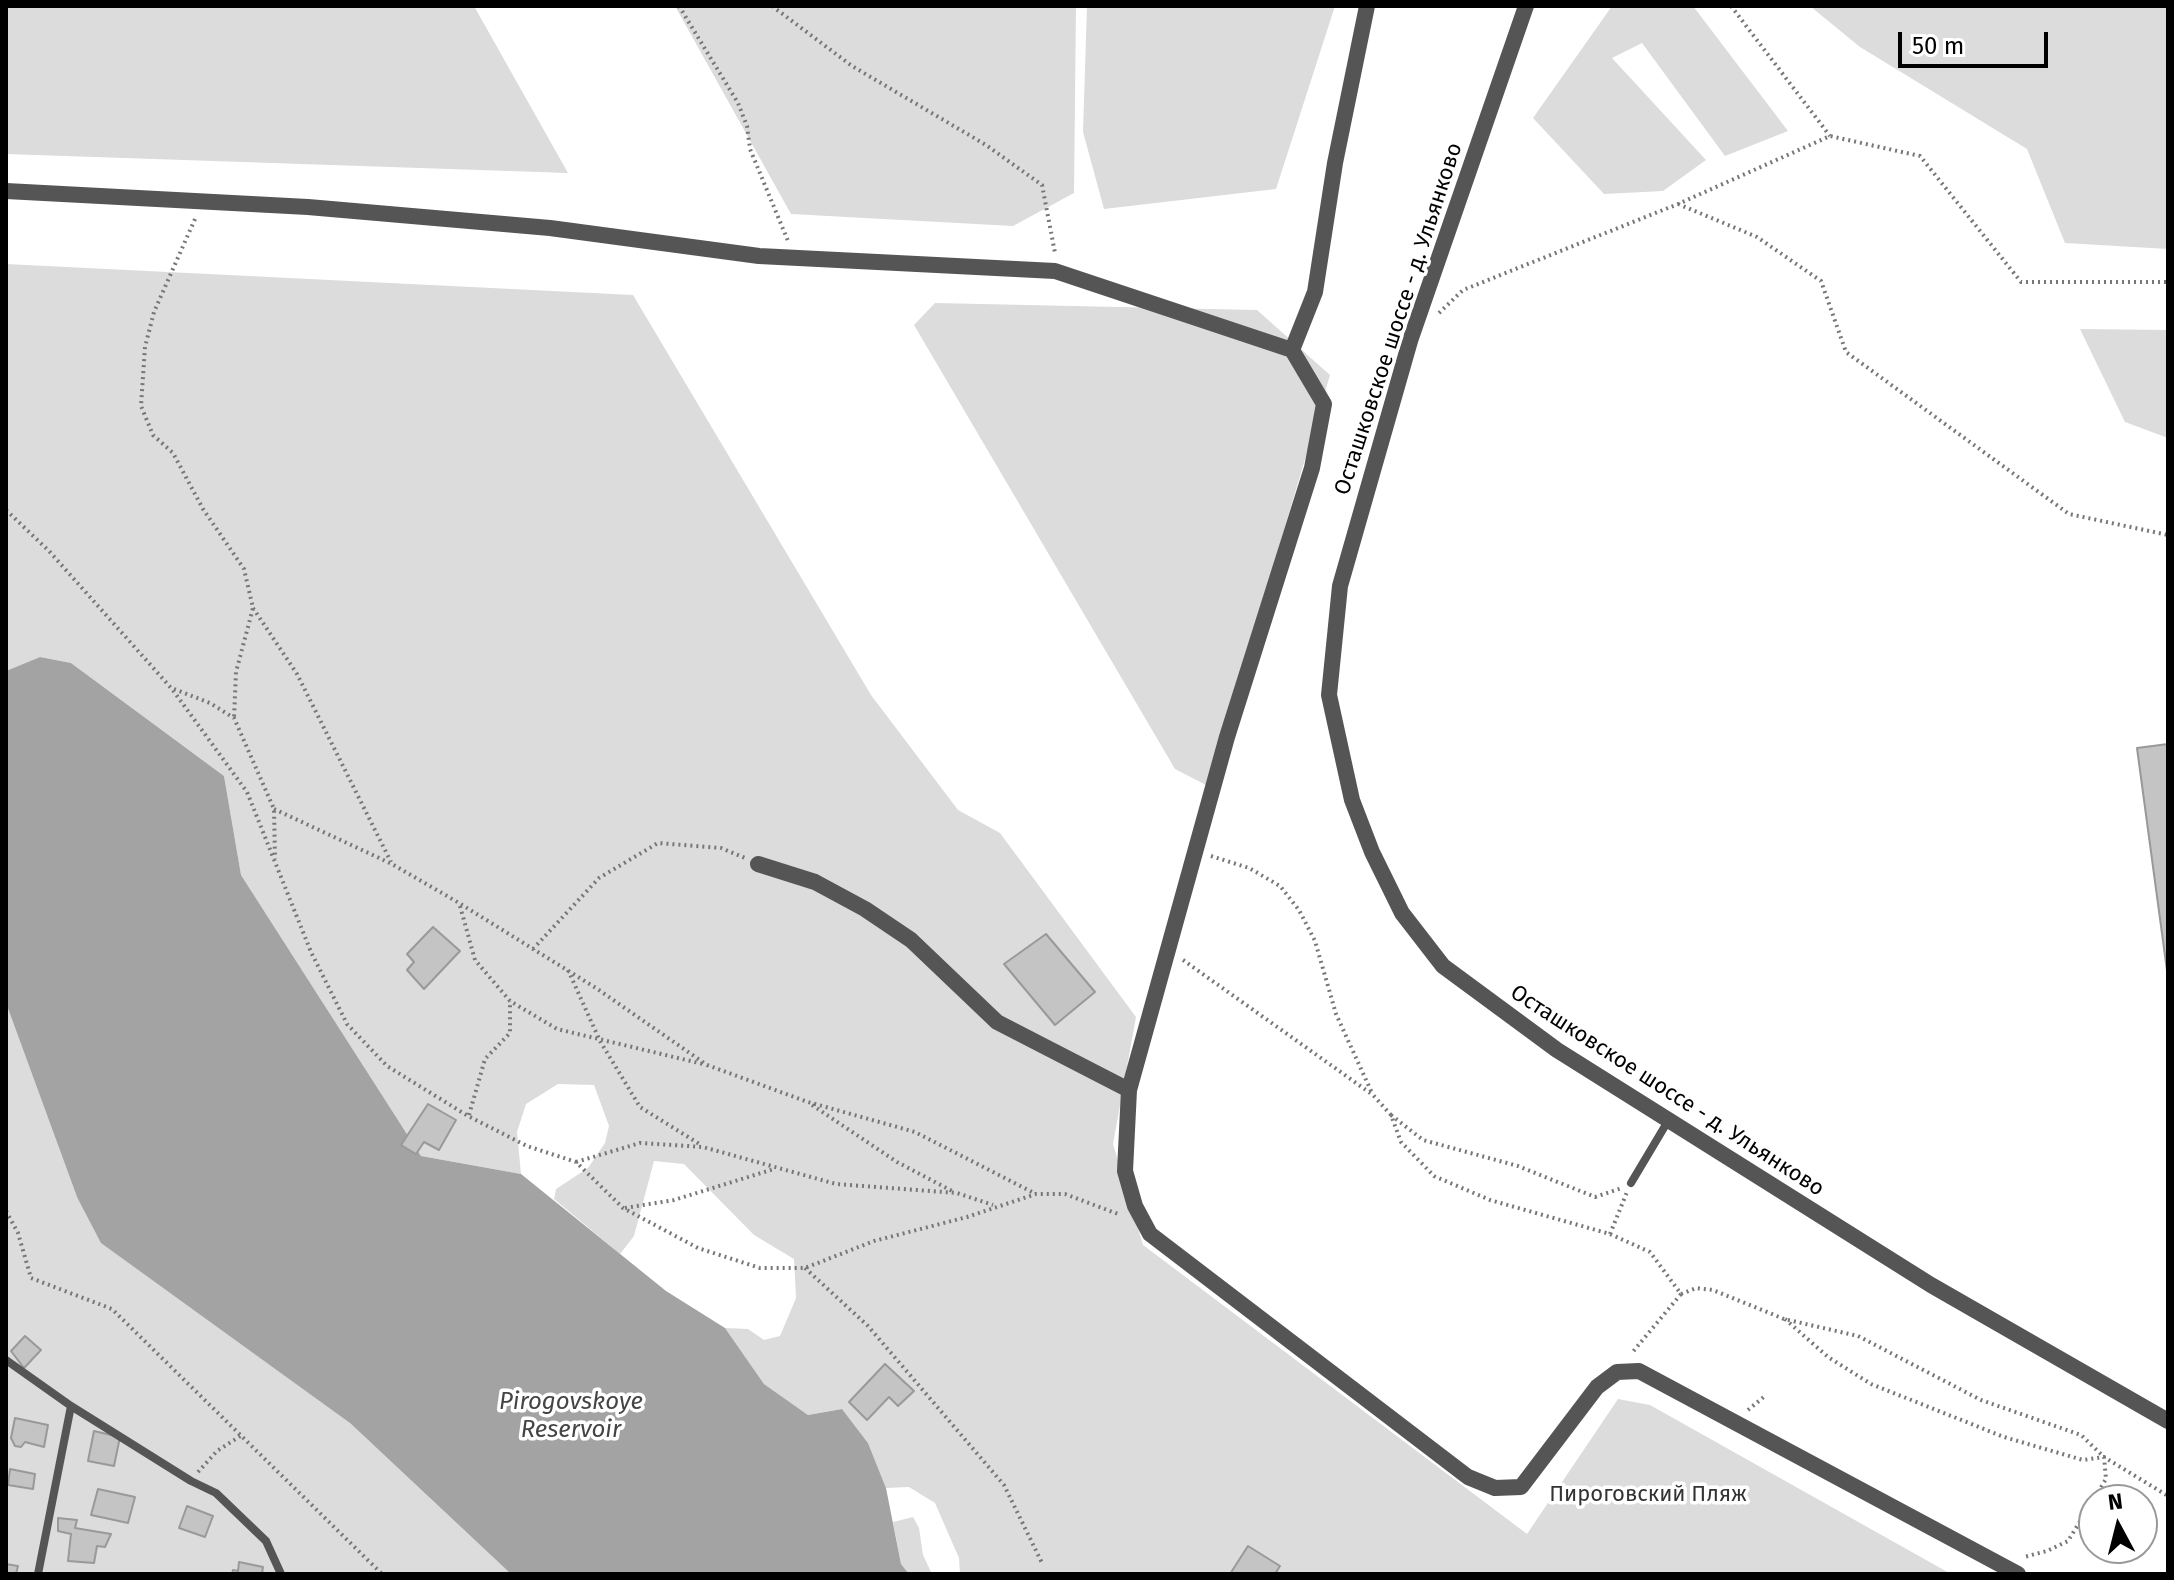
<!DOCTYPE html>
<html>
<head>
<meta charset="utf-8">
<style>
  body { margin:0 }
  #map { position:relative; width:2174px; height:1580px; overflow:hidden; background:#fff; font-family:"Fira Sans",sans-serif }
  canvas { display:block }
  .frame { position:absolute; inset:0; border:8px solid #000; pointer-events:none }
  .north { position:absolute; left:2078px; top:1484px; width:80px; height:80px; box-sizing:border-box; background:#fff; border:2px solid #999; border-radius:50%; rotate:353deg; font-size:22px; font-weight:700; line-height:32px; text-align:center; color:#000 }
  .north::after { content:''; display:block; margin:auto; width:28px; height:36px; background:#000; clip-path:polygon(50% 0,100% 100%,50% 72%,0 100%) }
  .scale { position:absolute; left:1898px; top:32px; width:150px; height:36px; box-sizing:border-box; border:4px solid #000; border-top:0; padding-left:10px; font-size:24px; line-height:28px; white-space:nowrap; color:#000; -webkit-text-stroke:6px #fff; paint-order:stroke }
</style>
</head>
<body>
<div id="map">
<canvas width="2174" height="1580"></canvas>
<div class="frame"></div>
<div class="north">N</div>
<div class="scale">50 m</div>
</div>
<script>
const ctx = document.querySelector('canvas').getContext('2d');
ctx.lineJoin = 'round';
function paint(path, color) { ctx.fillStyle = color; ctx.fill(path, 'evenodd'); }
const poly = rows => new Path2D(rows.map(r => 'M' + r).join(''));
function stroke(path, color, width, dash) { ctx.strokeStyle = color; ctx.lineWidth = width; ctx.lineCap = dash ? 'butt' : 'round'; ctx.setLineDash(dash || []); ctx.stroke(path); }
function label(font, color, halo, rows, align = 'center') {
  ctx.font = font + ' "Fira Sans",sans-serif'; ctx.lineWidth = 7; ctx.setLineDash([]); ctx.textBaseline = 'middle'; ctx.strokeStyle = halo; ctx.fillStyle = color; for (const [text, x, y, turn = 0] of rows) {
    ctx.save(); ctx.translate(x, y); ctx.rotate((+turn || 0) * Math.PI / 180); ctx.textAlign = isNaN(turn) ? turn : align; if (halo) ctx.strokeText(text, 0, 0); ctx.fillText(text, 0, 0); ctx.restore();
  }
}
const green = poly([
  [6,6,474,6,568,173,6,154],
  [675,6,1076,6,1074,193,1013,226,791,214],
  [1087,6,1335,6,1276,189,1104,209,1083,132],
  [1612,6,1693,6,1788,131,1725,156,1642,43,1612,58,1706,160,1663,191,1604,194,1533,118],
  [1810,6,2168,6,2168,249,2065,243,2027,149,1860,47],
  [6,264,633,295,871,695,958,810,1000,833,1136,1017,1113,1144,1143,1245,1527,1534,1618,1399,1650,1405,1951,1574,960,1574,959,1558,935,1503,909,1487,886,1488,868,1443,842,1409,808,1415,764,1384,725,1328,748,1329,764,1340,780,1336,796,1298,794,1259,754,1235,684,1164,654,1161,634,1236,620,1254,554,1199,556,1189,588,1168,605,1143,609,1126,594,1085,558,1084,526,1104,517,1132,521,1174,421,1156,241,875,224,776,71,663,40,657,6,671],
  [935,303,1257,310,1330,375,1208,786,1175,769,914,325],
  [2080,329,2168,330,2168,438,2125,422],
  [6,1003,77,1197,350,1423,511,1574,6,1574],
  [913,1517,919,1528,923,1555,932,1574,909,1574,901,1564,893,1522]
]);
const water = poly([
  [40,657,71,663,224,776,241,875,421,1156,521,1174,666,1291,725,1328,764,1384,808,1415,842,1409,868,1443,886,1488,901,1564,909,1574,511,1574,350,1423,101,1243,77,1197,6,1003,6,671]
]);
const building = poly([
  [2168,744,2168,978,2137,748,2168,744],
  [433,927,460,951,424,989,407,970,414,962,407,954,433,927],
  [1046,934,1095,992,1055,1025,1004,964,1046,934],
  [428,1104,456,1120,439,1150,424,1142,416,1154,401,1145,428,1104],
  [25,1336,41,1350,24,1368,11,1351,25,1336],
  [885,1364,914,1391,898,1406,889,1397,867,1420,849,1402,885,1364],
  [15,1418,48,1425,44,1447,25,1442,21,1447,15,1446,11,1438,15,1418],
  [94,1431,120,1437,114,1466,88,1461,94,1431],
  [10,1469,35,1474,33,1489,8,1485,10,1469],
  [98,1489,135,1497,128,1523,91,1515,98,1489],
  [187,1506,213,1516,205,1537,179,1528,187,1506],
  [58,1518,77,1520,75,1528,111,1534,105,1547,97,1546,94,1563,68,1561,71,1534,58,1531,58,1518],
  [1248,1546,1280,1566,1275,1574,1230,1574,1248,1546],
  [239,1562,263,1567,262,1574,232,1574,233,1570,238,1571,239,1562],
  [6,1564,18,1566,16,1574,6,1574,6,1564]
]);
const path = poly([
  [679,6,738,103,747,126,750,149,788,241],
  [772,6,852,66,986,145,1042,185,1055,253],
  [1731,6,1830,136],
  [1678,204,1757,237,1821,281,1846,352,2069,514,2168,535],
  [195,219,154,312,145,347,141,406,153,435,173,453,203,509,244,569,253,608,236,672,234,718],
  [1439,313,1463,290,1678,204,1830,136,1920,156,2021,282,2168,282],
  [6,510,49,551,172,689,247,792,311,952,347,1024,387,1066,468,1116,527,1146,576,1162,623,1208,698,1248,760,1268,805,1268,874,1241,967,1217,1036,1194,1065,1194,1118,1214],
  [253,608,297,674,391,862],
  [174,689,210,703,234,718,274,809,275,859],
  [274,809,392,864,459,903,596,988,707,1065,808,1102,915,1132,1034,1193],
  [1211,856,1249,868,1280,886,1299,910,1315,941,1336,1014,1372,1093],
  [460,906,475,960,510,1001,557,1029,703,1064],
  [533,949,599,878,658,843,721,848,745,858],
  [1183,960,1373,1095,1391,1115,1401,1142,1434,1176,1490,1200,1610,1234,1650,1252,1681,1294,1631,1354],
  [568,970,600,1041,640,1107,701,1145],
  [812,1105,897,1162,954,1192],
  [469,1115,485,1059,510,1033,510,1001],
  [1391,1115,1423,1140,1518,1166,1595,1197,1622,1188],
  [576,1162,640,1143,703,1147,836,1184,957,1193,993,1205],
  [625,1208,674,1200,774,1169],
  [6,1211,18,1233,31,1278,112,1309,382,1574],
  [1610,1234,1627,1192],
  [805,1268,868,1326,1004,1485,1043,1565],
  [1681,1294,1696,1288,1713,1290,1784,1319,1858,1336,1981,1400,2081,1435,2104,1457,2106,1479,2068,1541,2047,1551,2024,1557],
  [1785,1319,1828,1357,1871,1384,2004,1437,2083,1460,2104,1457,2168,1496],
  [1748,1410,1765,1396],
  [198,1472,217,1451,242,1435]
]);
const service = poly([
  [1631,1183,1668,1121],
  [6,1360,71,1406,191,1481,216,1493,266,1541,281,1574],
  [38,1574,71,1406]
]);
const minor = poly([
  [6,191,308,207,550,228,759,256,1055,271,1292,350,1324,404,1312,468,1227,737,1129,1090,1125,1171,1135,1206,1150,1234,1468,1477,1495,1488,1521,1487,1597,1387,1617,1372,1639,1371,2018,1574],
  [1292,350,1315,292,1335,163,1367,6],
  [758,864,815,882,865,909,911,940,997,1022,1129,1090]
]);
const tertiary = poly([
  [1526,6,1410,341,1340,586,1329,695,1352,800,1372,852,1402,913,1443,966,1557,1050,1931,1285,2168,1421]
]);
const streetNames = [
  ["Осташковское шоссе - д. Ульянково",1399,319,-72],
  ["Осташковское шоссе - д. Ульянково",1667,1091,33]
];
const parkNames = [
  ["Пироговский Пляж",1648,1495]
];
const waterNames = [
  ["Pirogovskoye",571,1402],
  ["Reservoir",571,1430]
];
paint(green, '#dcdcdc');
paint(water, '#a3a3a3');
paint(building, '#c4c4c4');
stroke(building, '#999', 2);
stroke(path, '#777', 4, [2, 4]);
stroke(service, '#555', 8);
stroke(minor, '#555', 16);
stroke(tertiary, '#555', 16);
label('22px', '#000', '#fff', streetNames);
label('22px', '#333', '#fff', parkNames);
label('italic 24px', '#444', '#fff', waterNames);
</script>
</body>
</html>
